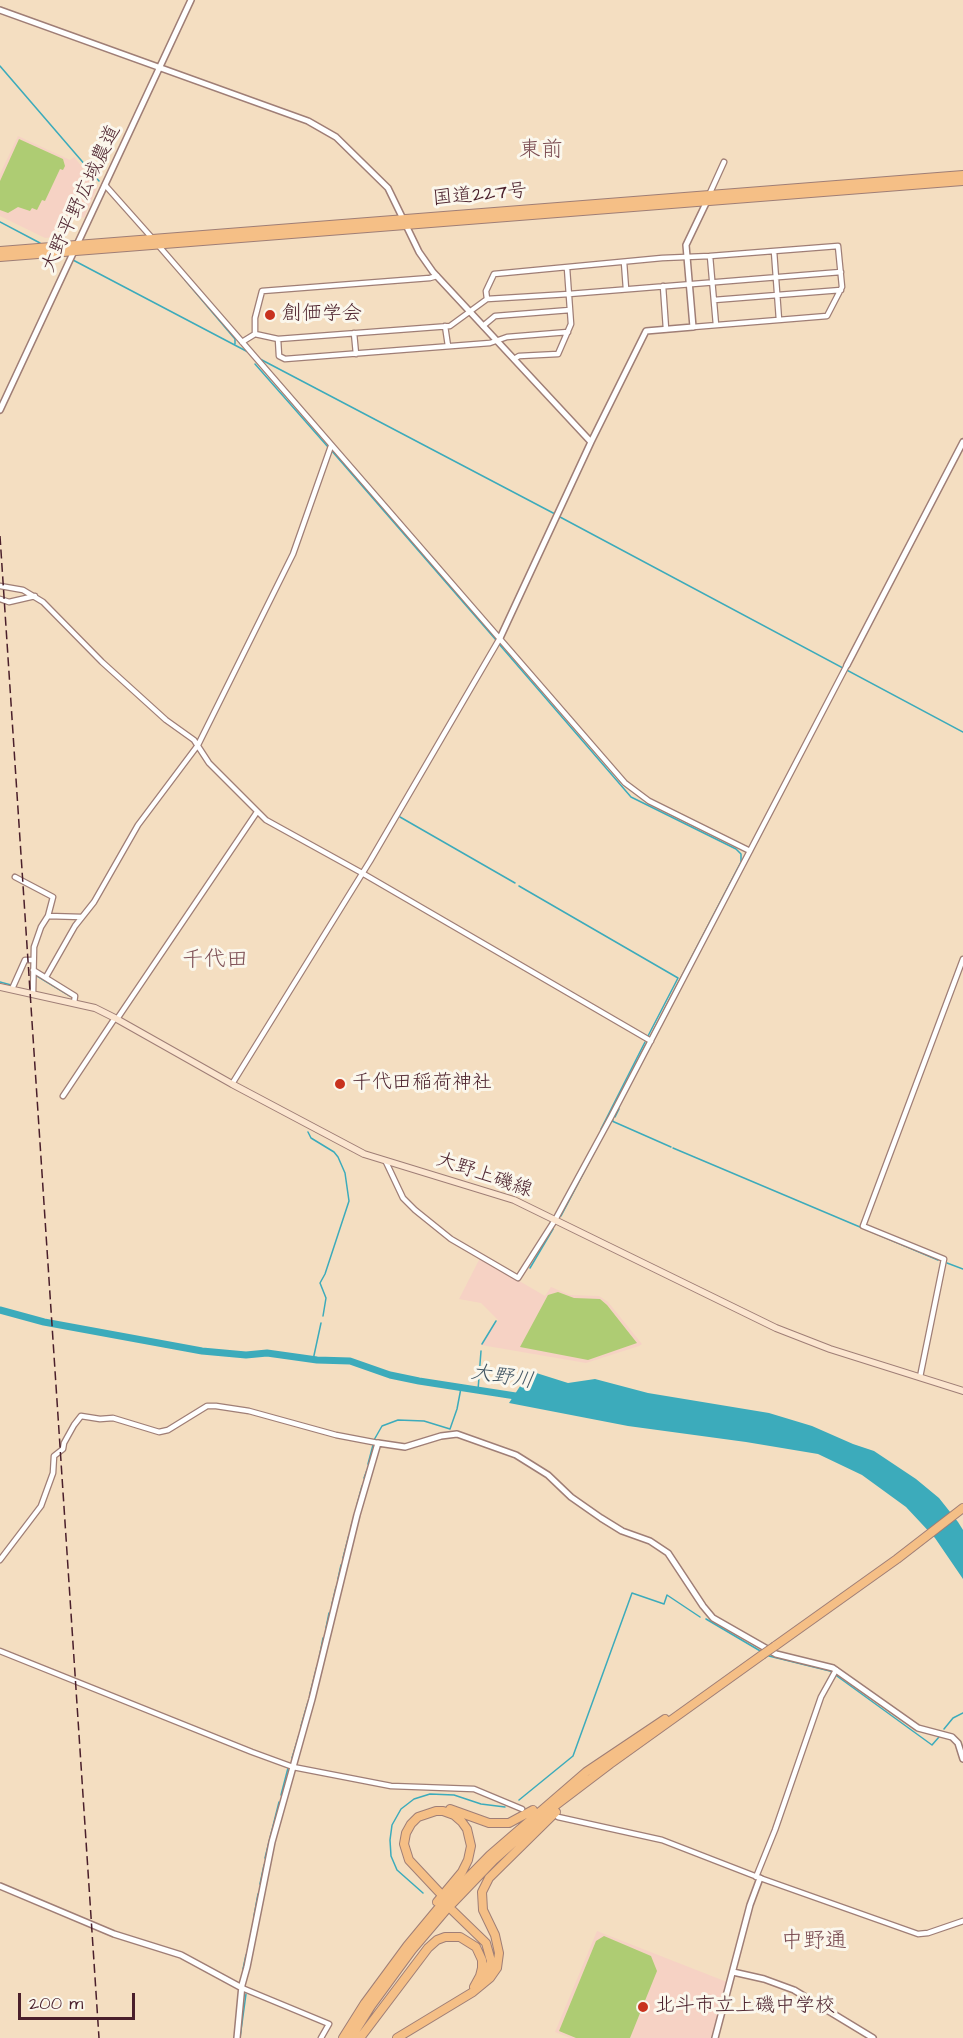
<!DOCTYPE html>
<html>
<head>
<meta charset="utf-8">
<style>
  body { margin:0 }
  #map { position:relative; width:963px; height:2038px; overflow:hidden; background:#f4dec1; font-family:"Architects Daughter",sans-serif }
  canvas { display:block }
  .scale { position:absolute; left:18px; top:1993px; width:117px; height:27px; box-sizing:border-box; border:3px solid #4a1f2b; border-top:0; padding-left:8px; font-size:18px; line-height:21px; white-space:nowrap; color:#4a1f2b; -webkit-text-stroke:4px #fbf7ec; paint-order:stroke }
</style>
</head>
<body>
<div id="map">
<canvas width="963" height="2038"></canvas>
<div class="scale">200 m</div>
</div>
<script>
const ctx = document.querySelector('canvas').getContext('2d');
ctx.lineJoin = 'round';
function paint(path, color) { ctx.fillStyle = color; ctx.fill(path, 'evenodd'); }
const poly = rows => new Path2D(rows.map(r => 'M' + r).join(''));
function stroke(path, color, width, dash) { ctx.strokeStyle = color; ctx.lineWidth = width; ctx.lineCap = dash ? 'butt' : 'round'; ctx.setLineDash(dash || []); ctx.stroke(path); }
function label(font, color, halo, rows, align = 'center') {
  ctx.font = font + ' "Architects Daughter","Klee One",sans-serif'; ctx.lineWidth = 6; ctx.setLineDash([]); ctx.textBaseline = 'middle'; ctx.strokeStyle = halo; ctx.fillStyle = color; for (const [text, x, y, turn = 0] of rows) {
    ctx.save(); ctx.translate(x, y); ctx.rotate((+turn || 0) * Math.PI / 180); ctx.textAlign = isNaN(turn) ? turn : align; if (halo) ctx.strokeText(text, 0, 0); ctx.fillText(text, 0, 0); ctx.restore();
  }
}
const built = poly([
  [18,136,70,160,74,157,98,186,84,218,72,213,66,227,60,225,54,237,45,238,0,216,0,174],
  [480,1258,545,1296,551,1287,570,1295,599,1296,608,1302,642,1344,639,1346,586,1363,481,1345,498,1320,481,1303,459,1299],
  [597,1931,727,1982,711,2038,570,2038,555,2032]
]);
const green = poly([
  [19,139,63,159,65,166,63,170,60,169,45,201,42,200,37,210,32,208,30,211,18,207,8,213,0,210,0,181],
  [558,1292,574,1298,600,1299,607,1305,637,1343,588,1360,520,1347,548,1295],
  [604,1936,651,1956,657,1971,630,2038,576,2038,559,2031,596,1941]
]);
const water = poly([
  [530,1371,568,1383,595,1379,648,1393,769,1413,812,1426,853,1444,874,1451,916,1479,939,1498,958,1522,963,1530,963,1579,935,1538,906,1507,862,1475,818,1454,746,1442,628,1426,509,1403]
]);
const stream = poly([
  [0,66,99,181],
  [0,222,40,243],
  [73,260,248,352],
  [185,280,235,339,235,344],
  [260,359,555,514],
  [255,364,328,447],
  [331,450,496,640],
  [560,517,963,732],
  [499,644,631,797,736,849,741,854,741,862,650,1037],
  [400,817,515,883],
  [519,886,678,978,648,1036],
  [37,976,70,996],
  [0,982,11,985],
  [616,1103,646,1044],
  [615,1117,619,1109],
  [613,1120,612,1121,671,1147],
  [601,1129,645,1042],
  [308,1132,311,1138,334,1152,338,1157,345,1173,349,1201,325,1274,320,1283,326,1298,323,1316],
  [673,1148,938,1260],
  [561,1216,604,1134],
  [947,1263,963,1269],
  [530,1268,553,1229],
  [482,1344,496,1321],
  [313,1360,321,1323],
  [478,1390,481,1351],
  [374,1440,382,1426,398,1420,424,1421,450,1429,457,1409,461,1388],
  [368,1464,373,1445],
  [364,1478,367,1470],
  [357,1505,362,1486],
  [351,1527,355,1513],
  [343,1558,349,1535],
  [338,1579,341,1565],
  [332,1604,336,1587],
  [706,1619,762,1652],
  [326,1628,329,1613],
  [769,1656,830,1671,932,1745,939,1737],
  [319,1659,323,1638],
  [310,1694,317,1666],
  [301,1726,308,1702],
  [944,1729,953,1718,963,1713],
  [292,1758,299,1735],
  [281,1795,288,1768],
  [519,1800,573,1756,632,1593,664,1604,667,1595,700,1617],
  [265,1858,279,1802],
  [260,1884,264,1865],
  [423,1893,397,1870,391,1856,390,1840,392,1825,401,1809,414,1799,430,1794,454,1795,481,1804,505,1807],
  [254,1916,258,1894],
  [248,1948,253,1924],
  [243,1969,246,1955],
  [240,2038,246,1994]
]);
const river = poly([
  [0,1310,44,1322,202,1351,246,1355,267,1353,317,1360,350,1361,390,1375,419,1381,522,1397]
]);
const minor = poly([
  [105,185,153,239],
  [709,195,724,162],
  [158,245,625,783,649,801,750,851],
  [774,251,779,320],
  [710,256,716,325],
  [624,262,626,289],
  [663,286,666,329],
  [487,299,486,291,494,274,662,258,710,256,838,246,842,287,827,316,693,327],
  [714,300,841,290],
  [445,326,448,346],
  [483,326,495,316,570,310],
  [354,333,356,354],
  [255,334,278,339,450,326,487,299,569,294,841,272],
  [278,339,279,356,285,359,490,343,507,337,568,332],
  [242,342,255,334,255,318,262,291,430,278,437,276],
  [514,359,519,356,558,354,571,324,567,268],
  [0,586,23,590,43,602,102,662,166,720,194,740,209,763,266,820,362,873,651,1041],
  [0,599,9,602,35,596],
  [15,877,53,897,48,916],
  [33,970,75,996,74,1003],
  [46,977,75,926,94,902,138,825,198,745,293,554,331,446],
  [12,989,25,960,33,960],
  [33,994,34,947,41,927,48,916,82,917],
  [117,1019,257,812],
  [232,1084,370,861,500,638],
  [63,1096,115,1018],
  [386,1162,403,1198,415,1210,451,1239,518,1278,555,1220,611,1117,847,665],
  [920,1377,944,1259,863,1226,963,959],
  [0,1560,41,1506,53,1473,54,1456,63,1449,64,1443,74,1425,81,1416,100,1419,113,1418,159,1432,168,1430,207,1406,216,1406,249,1411,336,1435,378,1443],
  [0,1651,252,1752,293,1767,391,1786,474,1789,522,1809],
  [558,1817,662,1840,760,1878,918,1934,928,1933,963,1921],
  [756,1877,775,1830,821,1697,836,1670],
  [242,1988,329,2024,321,2038]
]);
const tertiary = poly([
  [0,10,308,121,336,137,388,188,419,252,433,272,591,442,500,638],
  [0,410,191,0],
  [591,442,646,331,693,327,686,245,708,199],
  [847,665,963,442],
  [0,1886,114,1934,181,1955,242,1988],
  [733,1972,764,1979,794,1990,873,2038],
  [237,2038,242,1985,247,1967,272,1842,312,1699,357,1515,378,1443,405,1447,441,1436,457,1434,516,1455,548,1475,571,1497,601,1518,622,1531,650,1541,668,1553,703,1606,713,1618,776,1654,833,1668,918,1728,952,1737,958,1743,963,1759],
  [715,2038,750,1905,760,1878]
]);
const secondary = poly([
  [0,987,95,1008,115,1018,232,1084,364,1154,514,1200,776,1328,830,1349,963,1391]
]);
const trunk = poly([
  [0,251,963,175],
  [0,257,963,181]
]);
const motorway = poly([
  [775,1646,897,1559,963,1508],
  [450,1809,489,1823,509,1823,533,1810],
  [437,1902,462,1872,468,1860,471,1846,467,1829,462,1822,454,1815,443,1811,436,1811,418,1817,411,1824,406,1833,404,1844,409,1860,439,1892],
  [453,1911,486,1943,491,1961,487,1973,482,1980],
  [343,2038,365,2003,407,1946,441,1905,490,1855,586,1772,665,1719],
  [351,2038,371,2006,412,1950,446,1910,494,1860,556,1805,610,1764,762,1655],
  [360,2038,428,1948,437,1940,445,1937,460,1937,476,1947,482,1960,482,1968,480,1976,474,1987],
  [397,2038,473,1992,490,1978,497,1968,499,1953,495,1935,483,1910,482,1892,489,1878,556,1812]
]);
const rail = poly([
  [0,536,99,2038]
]);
const motorwayBridge = poly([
  [762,1655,775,1646]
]);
const markers = [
  [270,315,6,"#c8321e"],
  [340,1084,6,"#c8321e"],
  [643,2007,6,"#c8321e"]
];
const streetNames = [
  ["国道227号",480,196,-5],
  ["大野平野広域農道",82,199,-65],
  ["大野上磯線",484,1176,19]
];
const poiNames = [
  ["創価学会",282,315],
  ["千代田稲荷神社",352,1084],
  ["北斗市立上磯中学校",655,2007]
];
const waterNames = [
  ["大野川",502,1378,9]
];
const quarterNames = [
  ["東前",541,151],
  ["千代田",215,961],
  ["中野通",814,1942]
];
paint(built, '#f6d2c4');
paint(green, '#aecc73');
paint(water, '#3cabbb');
stroke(stream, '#3cabbb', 1.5);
stroke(river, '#3cabbb', 7);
stroke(minor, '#9f7e76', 7);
stroke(tertiary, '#9f7e76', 8);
stroke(secondary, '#9f7e76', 8);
stroke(trunk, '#9f7e76', 10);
stroke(motorway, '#9f7e76', 10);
stroke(minor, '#fff', 4.5);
stroke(tertiary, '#fff', 5);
stroke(secondary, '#fbe5cf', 6);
stroke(trunk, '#f5bf86', 8);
stroke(motorway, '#f5bf86', 8);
stroke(rail, '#4a1f2b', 1.5, [9, 4.5]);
stroke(motorwayBridge, '#9f7e76', 10, []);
stroke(motorwayBridge, '#f5bf86', 8);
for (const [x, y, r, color] of markers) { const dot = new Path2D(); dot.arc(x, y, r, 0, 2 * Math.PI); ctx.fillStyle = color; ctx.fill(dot); stroke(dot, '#fbf7ec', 2); }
label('20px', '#4a1f2b', '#fbf7ec', streetNames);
label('20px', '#4a1f2b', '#fbf7ec', poiNames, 'left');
label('italic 21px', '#445765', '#fbf7ec', waterNames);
label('22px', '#7c4e54', '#fbf7ec', quarterNames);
</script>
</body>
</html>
